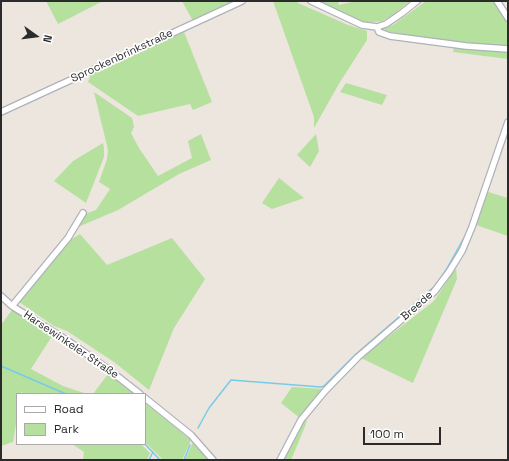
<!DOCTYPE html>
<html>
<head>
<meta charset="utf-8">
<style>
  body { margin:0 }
  #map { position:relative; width:509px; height:461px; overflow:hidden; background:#ece6de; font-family:"Space Grotesk",sans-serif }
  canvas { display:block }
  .frame { position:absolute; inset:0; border:2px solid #2b2b2b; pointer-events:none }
  .legend { position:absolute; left:16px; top:393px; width:130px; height:52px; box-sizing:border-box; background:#fff; border:1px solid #aaa; margin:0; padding:5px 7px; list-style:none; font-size:12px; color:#2b2b2b }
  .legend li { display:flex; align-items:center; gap:8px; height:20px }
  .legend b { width:20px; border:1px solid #aaa }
  .north { position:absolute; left:16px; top:16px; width:40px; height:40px; -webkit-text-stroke:3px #fff; paint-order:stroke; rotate:104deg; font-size:11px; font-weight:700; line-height:16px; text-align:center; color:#2b2b2b }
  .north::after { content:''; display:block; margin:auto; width:14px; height:18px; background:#2b2b2b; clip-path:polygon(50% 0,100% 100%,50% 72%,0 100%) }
  .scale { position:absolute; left:363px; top:427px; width:78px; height:18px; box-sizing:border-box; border:2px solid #2b2b2b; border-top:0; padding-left:5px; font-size:12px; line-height:14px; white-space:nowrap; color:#2b2b2b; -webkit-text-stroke:3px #fff; paint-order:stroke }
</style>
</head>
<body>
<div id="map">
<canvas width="509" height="461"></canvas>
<div class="frame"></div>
<ul class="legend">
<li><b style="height:5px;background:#fff"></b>Road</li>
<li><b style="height:11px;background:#b5e09e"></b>Park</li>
</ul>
<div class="north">N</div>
<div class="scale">100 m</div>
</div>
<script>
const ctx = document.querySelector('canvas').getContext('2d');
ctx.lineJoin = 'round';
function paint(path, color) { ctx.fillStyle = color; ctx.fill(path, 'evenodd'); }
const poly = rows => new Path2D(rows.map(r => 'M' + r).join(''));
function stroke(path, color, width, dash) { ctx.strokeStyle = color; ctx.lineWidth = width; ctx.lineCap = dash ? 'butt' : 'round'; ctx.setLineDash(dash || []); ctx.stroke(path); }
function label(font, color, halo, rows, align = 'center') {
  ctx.font = font + ' "Space Grotesk",sans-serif'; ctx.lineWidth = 3.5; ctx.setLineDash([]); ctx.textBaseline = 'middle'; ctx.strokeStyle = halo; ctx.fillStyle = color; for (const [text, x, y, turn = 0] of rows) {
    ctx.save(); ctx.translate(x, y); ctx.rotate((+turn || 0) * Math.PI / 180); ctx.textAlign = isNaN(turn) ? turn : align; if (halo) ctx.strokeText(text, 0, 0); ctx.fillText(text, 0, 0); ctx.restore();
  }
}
const green = poly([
  [46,1,103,1,58,24],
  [182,1,236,1,193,21],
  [273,1,298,1,298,3,348,25,367,31,367,40,340,82,314,128,314,117],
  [316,1,338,1,339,5,356,1,410,1,393,15,382,21,366,23,352,18],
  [426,1,494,1,508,24,508,46,467,44,391,32,383,29,393,25],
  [184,32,212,102,193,110,190,104,138,116,88,82,91,74],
  [454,47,508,52,508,59,453,52],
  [346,83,387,95,382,105,340,92],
  [94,92,132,118,134,127,131,133,139,148,158,176,192,158,188,141,201,134,211,160,179,174,118,210,78,227,85,214,96,210,110,189,99,182,107,159,108,150],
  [316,134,319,151,310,167,297,155],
  [103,143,104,149,104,157,86,203,54,181,73,161],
  [279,178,304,198,272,209,262,203],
  [488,192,508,198,508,236,476,225],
  [80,234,107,265,172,238,205,279,174,328,149,390,114,362,67,331,54,326,19,302,70,240],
  [456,268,457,279,413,383,361,358,434,301],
  [12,310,52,336,31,369,63,386,87,394,26,394,21,392,21,394,17,394,17,418,13,442,1,446,1,325],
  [108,374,134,394,93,394],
  [292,387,323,389,300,418,281,403],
  [145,403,191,440,182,460,163,460,145,442],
  [307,417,306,424,291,460,282,460,301,424],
  [193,442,208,460,185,460],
  [72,444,141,444,150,453,147,460,83,460,84,452]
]);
const stream = poly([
  [1,366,66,394],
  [198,428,209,408,231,380,321,387,324,386,355,355,436,285,446,270,465,236],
  [145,444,160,460],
  [149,460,153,452],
  [184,460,190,445]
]);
const minor = poly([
  [311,1,362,25,377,27,386,24,402,13,417,1],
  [497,1,508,18],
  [377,27,379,32,390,36,466,46,508,49],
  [1,112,242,1],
  [1,296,12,306,71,343,108,369,140,394],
  [12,306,68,238,83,213],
  [145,398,191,435,213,460],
  [280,460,301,420,325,391,358,357,434,292,449,272,462,251,472,227,508,122]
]);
const streetNames = [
  ["Sprockenbrinkstraße",122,56,-25],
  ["Breede",417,306,-41],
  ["Harsewinkeler Straße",71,345,34]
];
paint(green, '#b5e09e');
stroke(stream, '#77cbe8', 1.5);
stroke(minor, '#afb1bb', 8);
stroke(minor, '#fff', 5.5);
label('11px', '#2b2b2b', '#fff', streetNames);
</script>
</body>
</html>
